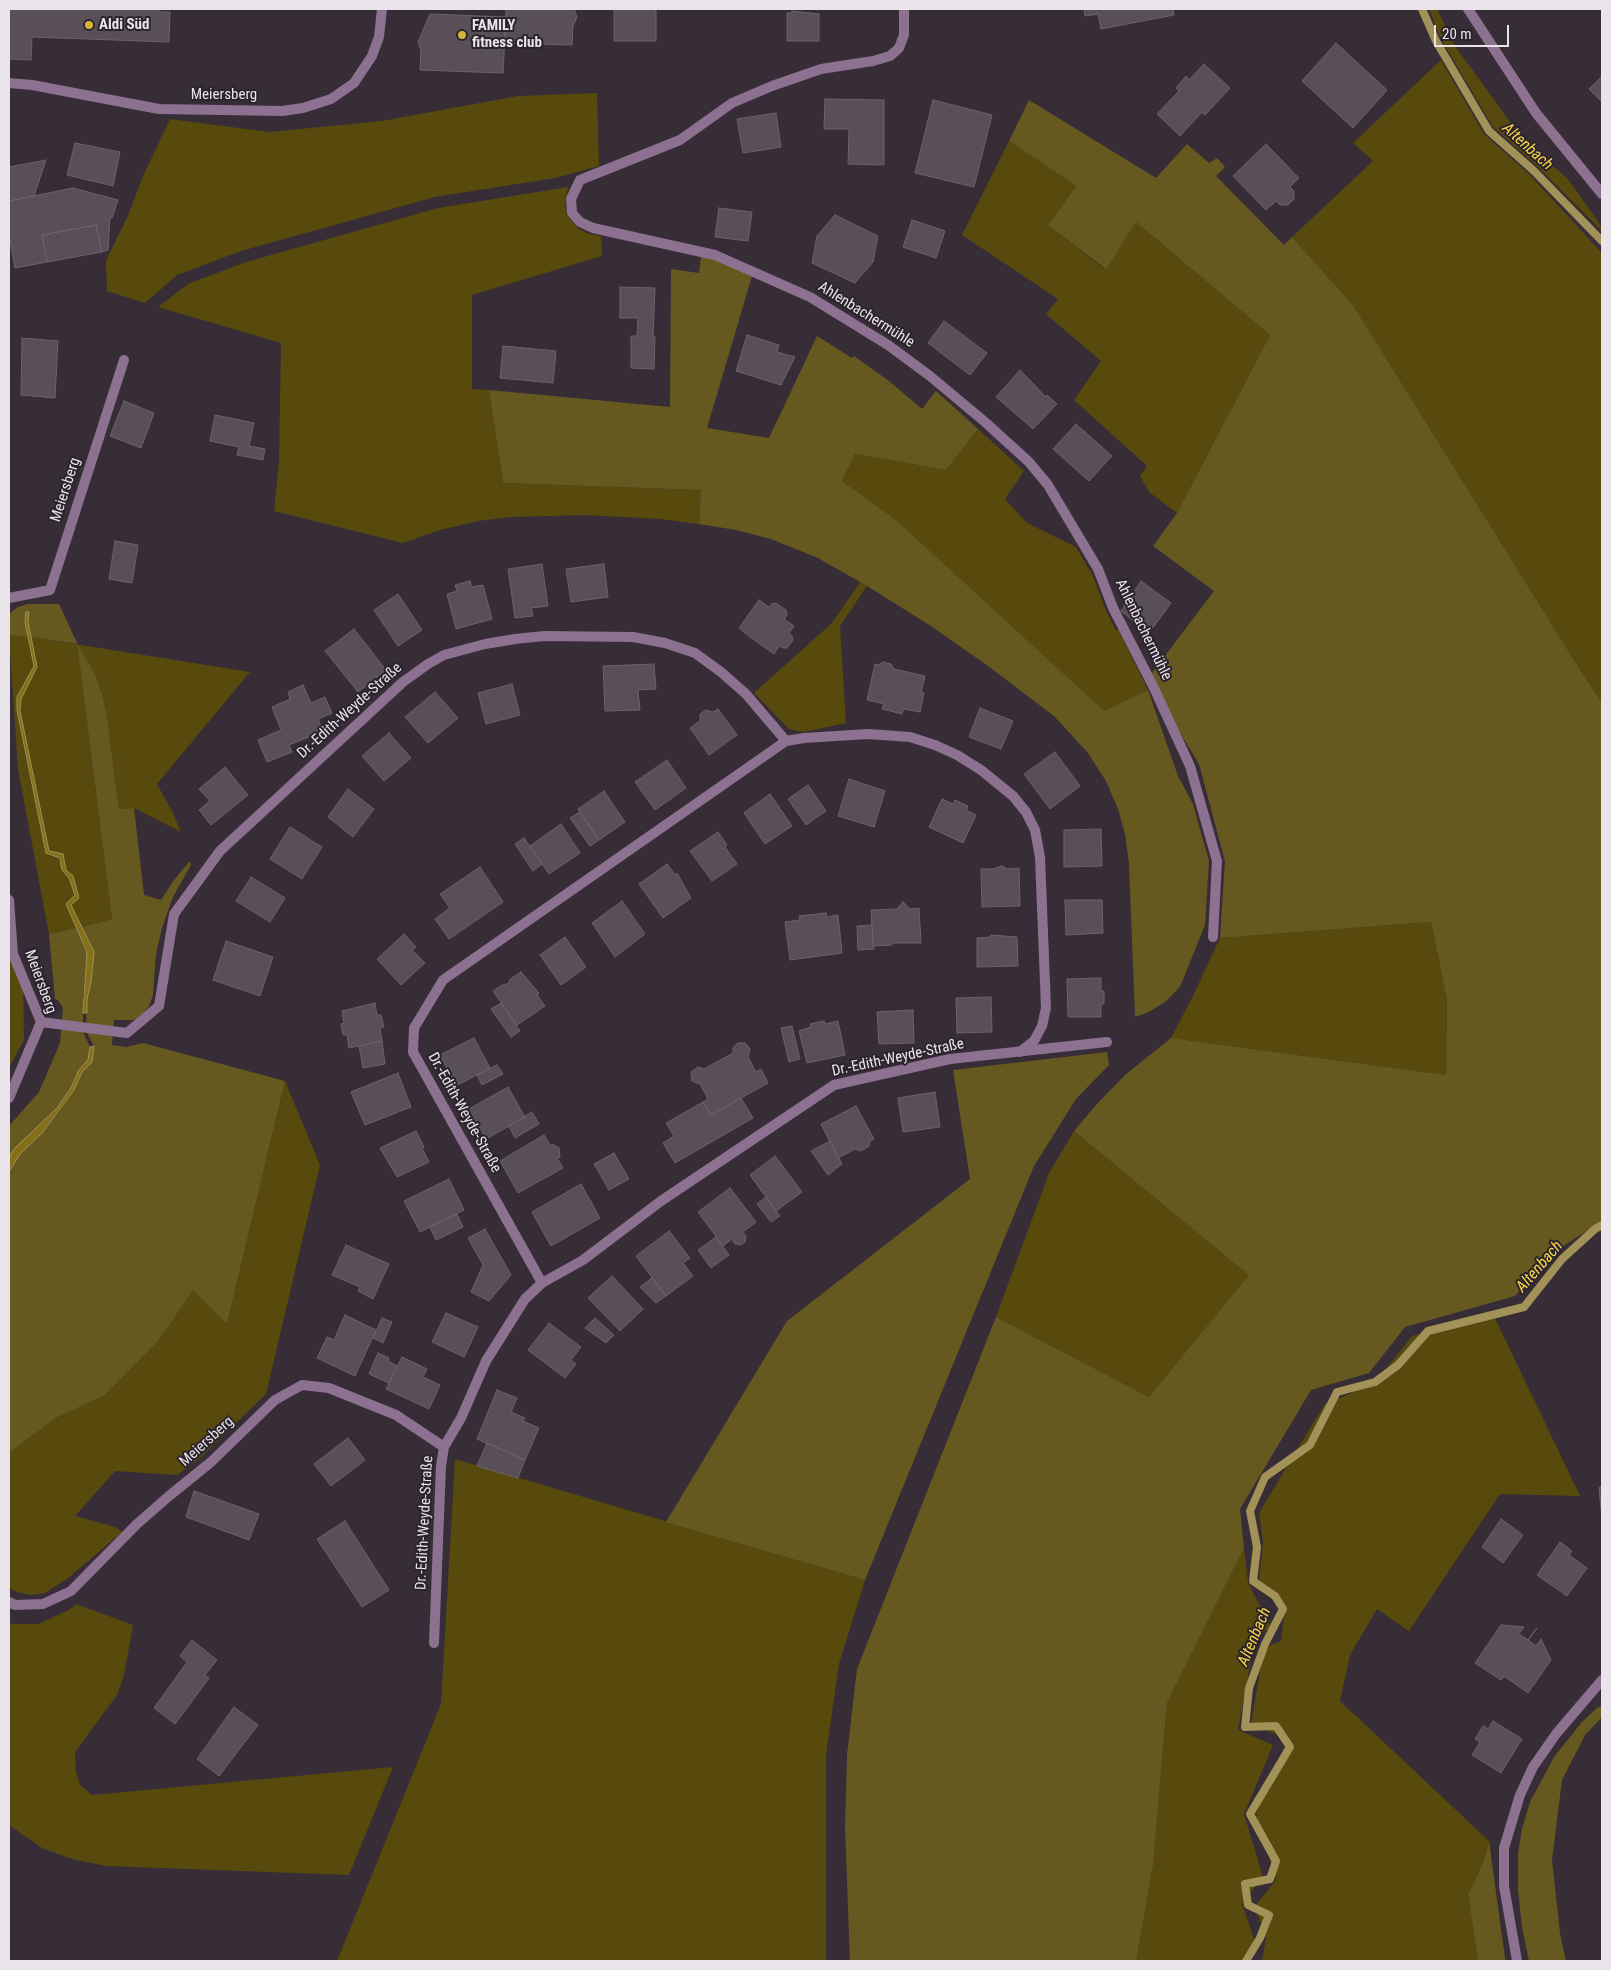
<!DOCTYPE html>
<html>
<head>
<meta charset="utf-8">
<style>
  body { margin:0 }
  #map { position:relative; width:1611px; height:1970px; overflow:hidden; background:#362d37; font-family:"Roboto Condensed",sans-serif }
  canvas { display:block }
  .frame { position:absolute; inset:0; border:10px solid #e9e3ea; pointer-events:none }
  .scale { position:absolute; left:1434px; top:25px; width:75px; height:22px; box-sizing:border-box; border:2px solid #e9e3ea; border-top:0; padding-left:6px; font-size:15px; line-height:18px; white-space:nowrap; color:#e9e3ea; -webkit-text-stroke:4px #2c242d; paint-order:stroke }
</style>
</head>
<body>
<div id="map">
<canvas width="1611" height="1970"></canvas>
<div class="frame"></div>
<div class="scale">20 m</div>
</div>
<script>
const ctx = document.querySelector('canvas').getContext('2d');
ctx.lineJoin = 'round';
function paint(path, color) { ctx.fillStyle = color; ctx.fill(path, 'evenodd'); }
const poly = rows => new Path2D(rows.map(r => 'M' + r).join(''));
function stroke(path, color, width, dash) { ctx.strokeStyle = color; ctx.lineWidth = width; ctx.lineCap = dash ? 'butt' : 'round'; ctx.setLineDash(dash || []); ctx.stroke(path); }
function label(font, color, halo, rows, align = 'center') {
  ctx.font = font + ' "Roboto Condensed",sans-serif'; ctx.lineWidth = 4; ctx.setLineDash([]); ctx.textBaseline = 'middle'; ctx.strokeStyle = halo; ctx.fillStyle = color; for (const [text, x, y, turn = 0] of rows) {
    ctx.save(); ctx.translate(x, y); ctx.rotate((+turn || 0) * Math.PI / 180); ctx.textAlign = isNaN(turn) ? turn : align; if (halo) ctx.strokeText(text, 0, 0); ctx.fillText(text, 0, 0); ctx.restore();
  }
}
const green = poly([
  [1429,9,1437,9,1455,46,1526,144,1567,178,1602,227,1602,231,1537,166,1493,127,1441,39],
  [1441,60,1484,134,1529,174,1602,253,1602,703,1572,657,1353,305,1292,237,1373,161,1353,143],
  [597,93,599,166,555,178,435,197,241,251,177,275,145,303,107,291,106,260,127,218,143,176,170,119,269,132,382,121,518,96],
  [1009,141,1076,186,1048,225,1105,269,1135,221,1270,335,1177,513,1149,492,1140,476,1147,466,1074,400,1101,361,1046,314,1058,299,962,235],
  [568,187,565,203,567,216,579,229,589,234,601,236,602,256,472,295,472,389,489,390,503,483,701,490,699,524,661,519,586,515,512,517,478,521,440,530,403,543,274,511,279,462,281,343,158,307,188,284,246,262,438,208],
  [978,429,1024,471,1005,499,1027,523,1076,547,1093,576,1106,611,1116,631,1118,629,1148,690,1104,712,897,522,842,481,855,454,946,470],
  [860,582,867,586,840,626,846,723,803,732,789,729,754,693,832,623],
  [9,635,28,637,34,666,17,697,17,711,46,853,60,858,62,870,69,878,75,895,66,904,76,928,49,934,18,769],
  [31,637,250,672,157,784,172,811,181,832,134,808,119,809,111,746,102,694,95,674,77,645,112,919,82,927,71,905,79,898,73,876,66,870,63,854,49,851,20,711,21,699,37,667],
  [9,915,23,977,24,1040,9,1068],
  [1431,922,1447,1000,1446,1075,1171,1038,1193,996,1220,938],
  [285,1081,320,1165,266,1394,201,1457,177,1475,115,1471,75,1516,115,1527,122,1532,67,1579,45,1593,31,1595,17,1592,9,1588,9,1453,56,1418,105,1395,160,1339,193,1290,227,1324],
  [1074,1131,1250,1275,1149,1397,996,1317,1049,1173],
  [1493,1314,1580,1496,1500,1494,1409,1631,1377,1609,1350,1655,1340,1701,1489,1841,1484,1860,1468,1895,1478,1961,1262,1961,1266,1938,1255,1906,1276,1880,1256,1814,1288,1739,1251,1724,1264,1648,1281,1641,1284,1616,1259,1579,1263,1543,1259,1513,1324,1405,1375,1383,1412,1336],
  [455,1459,865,1580,839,1664,826,1755,826,1961,337,1961,441,1704],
  [1244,1548,1248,1583,1271,1627,1255,1638,1238,1730,1273,1745,1244,1814,1263,1877,1242,1904,1254,1939,1250,1961,1136,1961,1153,1866,1167,1703],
  [76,1604,133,1625,124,1675,117,1695,75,1752,76,1772,80,1785,92,1795,393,1767,349,1875,106,1866,72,1859,42,1848,9,1825,9,1623,14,1624,38,1624,69,1610]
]);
const forest = poly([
  [1029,100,1156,178,1187,144,1209,163,1217,158,1225,167,1216,176,1284,245,1292,237,1353,305,1572,657,1602,703,1602,1221,1557,1250,1515,1296,1405,1327,1369,1373,1311,1390,1240,1509,1244,1548,1167,1703,1153,1866,1136,1961,850,1961,845,1827,847,1755,857,1669,996,1317,1149,1397,1249,1275,1074,1131,1096,1105,1125,1075,1171,1038,1446,1075,1447,1000,1431,922,1220,938,1225,861,1199,764,1177,728,1152,673,1214,591,1153,546,1177,513,1270,335,1136,222,1106,269,1048,225,1076,186,1009,141],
  [701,256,712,258,752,276,707,428,769,438,817,336,852,358,854,356,889,381,922,409,936,391,978,429,946,470,855,454,842,481,897,521,1104,711,1148,690,1178,776,1193,804,1209,861,1205,925,1180,987,1165,1002,1149,1012,1135,1017,1129,864,1125,834,1118,809,1106,781,1088,753,1054,716,988,666,931,626,867,586,818,558,771,539,736,530,699,524,701,490,503,483,489,390,670,407,671,269,699,273],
  [28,604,59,604,77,643,95,674,102,694,107,717,119,809,134,808,144,895,161,900,174,880,190,861,191,865,173,897,162,928,156,954,153,995,149,1006,142,1015,134,1020,114,1020,112,1045,126,1047,143,1043,285,1081,227,1324,193,1290,160,1339,105,1395,56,1418,9,1453,9,1173,20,1154,42,1133,59,1111,74,1090,82,1072,92,1062,94,1046,86,1031,87,999,91,982,94,952,82,927,112,919,77,644,31,637,28,622,29,612,25,622,28,637,9,635,9,614,18,607],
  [76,928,87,952,83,998,83,1032,90,1047,88,1060,79,1070,71,1088,57,1108,9,1158,9,1126,39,1092,60,1043,63,1008,58,1000,55,999,49,934],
  [1107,1052,1109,1065,1076,1099,1034,1166,865,1580,666,1522,787,1321,970,1179,953,1070],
  [1602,1706,1602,1717,1585,1735,1562,1780,1552,1860,1560,1933,1566,1961,1529,1961,1522,1927,1518,1890,1518,1854,1522,1829,1530,1802,1554,1757,1582,1722,1597,1708],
  [1489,1841,1505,1958,1505,1961,1478,1961,1468,1895,1484,1860]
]);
const water = poly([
  [26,612,29,612,28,622,37,667,21,699,20,711,49,851,63,854,66,870,73,876,79,898,71,905,94,952,91,982,87,999,87,1013,83,1013,87,952,66,904,75,895,69,878,62,870,60,858,46,853,17,710,17,697,34,666,25,622,26,612],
  [94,1046,92,1062,82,1072,74,1090,42,1133,20,1154,9,1172,9,1158,14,1149,57,1108,71,1088,79,1070,88,1060,90,1047,94,1046]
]);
const stream = poly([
  [1422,9,1436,41,1489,131,1533,170,1602,241],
  [1246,1961,1260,1938,1269,1915,1248,1905,1245,1884,1270,1879,1276,1861,1250,1814,1290,1747,1276,1726,1245,1727,1249,1688,1265,1644,1283,1609,1275,1596,1253,1581,1257,1547,1250,1511,1265,1477,1310,1445,1337,1392,1375,1382,1398,1365,1428,1331,1524,1307,1562,1259,1595,1229,1602,1225]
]);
const building = poly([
  [9,9,160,9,160,12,170,12,169,42,32,37,31,60,9,59,9,9],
  [506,9,574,9,577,17,573,26,572,45,505,43,506,9],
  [614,9,656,9,656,41,614,41,614,9],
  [1084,9,1173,9,1174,15,1101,29,1098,14,1085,16,1084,9],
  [792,11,819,14,819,41,787,41,787,13,792,13,792,11],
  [430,14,506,17,503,73,420,70,421,51,418,42,430,14],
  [1336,43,1387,90,1353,128,1302,81,1336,43],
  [1204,64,1230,88,1205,115,1202,112,1180,136,1157,114,1179,91,1176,88,1186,76,1189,80,1204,64],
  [1602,76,1602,102,1589,89,1602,76],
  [825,99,884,100,884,165,848,164,849,129,824,129,825,99],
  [933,100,992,115,974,187,915,173,933,100],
  [776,113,781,147,743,153,737,119,776,113],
  [75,143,120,152,113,186,67,175,75,143],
  [1266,144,1299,178,1290,187,1294,191,1294,199,1288,205,1280,205,1276,201,1266,210,1233,176,1266,144],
  [46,160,34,196,9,201,9,167,46,160],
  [73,188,118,200,112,218,110,218,108,250,102,252,96,225,42,235,47,262,15,268,9,235,9,201,73,188],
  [719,208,752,212,748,241,715,237,719,208],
  [835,215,878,236,873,262,855,283,812,263,817,236,835,215],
  [912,220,945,231,936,258,903,247,912,220],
  [96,225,102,252,47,262,42,235,96,225],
  [620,287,655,288,653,337,655,337,654,369,631,368,631,336,637,336,638,318,620,318,620,287],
  [944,321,987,353,970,375,928,343,944,321],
  [747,335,779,345,777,352,795,357,781,385,736,371,747,335],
  [22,338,58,341,55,398,21,395,22,338],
  [503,346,556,351,553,383,500,378,503,346],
  [1020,370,1046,397,1047,395,1057,404,1033,429,996,397,1020,370],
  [124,401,154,413,141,448,110,436,124,401],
  [215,415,254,423,249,446,265,449,263,460,237,455,239,447,210,441,215,415],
  [1076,424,1112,456,1089,481,1053,449,1076,424],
  [115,541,138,545,132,583,109,579,115,541],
  [542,564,548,606,531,608,533,616,515,618,508,569,542,564],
  [604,564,608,597,571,602,566,569,604,564],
  [470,581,472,587,483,585,492,619,456,629,447,594,457,591,455,585,470,581],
  [1141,581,1171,603,1149,633,1121,611,1141,581],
  [398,594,422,630,398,646,374,610,398,594],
  [759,600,769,607,772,604,776,603,786,610,787,615,784,619,794,626,789,633,792,636,793,640,787,648,783,648,779,646,774,654,750,637,739,628,759,600],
  [354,629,386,670,358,692,325,651,354,629],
  [883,662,891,664,894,669,925,676,921,692,924,693,920,712,903,709,902,714,882,709,884,704,867,700,875,664,879,665,883,662],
  [654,664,656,689,638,690,640,710,605,711,603,666,654,664],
  [512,684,520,715,486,724,478,693,512,684],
  [303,685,311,703,325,697,332,713,318,719,323,731,289,745,292,752,267,762,258,740,281,730,272,707,290,699,288,692,303,685],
  [435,692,458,718,428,743,405,717,435,692],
  [980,708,1013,721,1001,749,969,737,980,708],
  [718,709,737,735,709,755,690,728,700,721,700,714,706,710,713,712,718,709],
  [389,733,411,758,384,781,362,756,389,733],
  [1055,752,1080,786,1050,809,1024,774,1055,752],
  [667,760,686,788,655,810,635,782,667,760],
  [225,767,248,795,211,825,199,810,210,801,199,789,225,767],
  [849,779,885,791,874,827,838,816,849,779],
  [808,785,826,811,806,825,788,799,808,785],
  [348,789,374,809,353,837,328,817,348,789],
  [604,791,625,822,599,840,578,809,604,791],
  [770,794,792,826,765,844,744,813,770,794],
  [942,799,953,804,955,800,968,806,966,810,976,815,963,843,929,827,942,799],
  [580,812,599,840,590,846,570,818,580,812],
  [561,824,580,853,549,874,530,846,561,824],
  [290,827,322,847,302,879,270,859,290,827],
  [1101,829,1102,866,1064,867,1064,830,1101,829],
  [718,832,727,845,725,847,737,864,712,881,690,851,718,832],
  [524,838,542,864,533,871,515,844,524,838],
  [667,864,675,875,677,873,691,898,663,918,639,884,667,864],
  [1002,866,1007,869,1019,868,1020,906,982,907,981,869,993,869,1002,866],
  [480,867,503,902,449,939,435,919,450,908,440,894,480,867],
  [251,877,285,898,270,922,236,901,251,877],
  [1065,900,1102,900,1103,933,1066,935,1065,900],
  [622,901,645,934,615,957,592,923,622,901],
  [903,902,910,909,919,908,921,943,892,943,892,945,873,946,871,910,897,909,903,902],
  [826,913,827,917,838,915,842,953,790,960,785,922,800,920,799,916,826,913],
  [872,925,874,949,858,950,857,926,872,925],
  [404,934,416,947,412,950,425,963,401,985,377,959,404,934],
  [991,935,1017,937,1018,966,977,967,977,938,991,937,991,935],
  [565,937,586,967,561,985,540,955,565,937],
  [226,941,273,957,260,996,213,980,226,941],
  [521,972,539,993,537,995,545,1006,517,1025,493,991,504,984,505,985,510,982,509,980,521,972],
  [1101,978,1101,991,1104,991,1104,1004,1101,1004,1101,1017,1068,1017,1067,979,1101,978],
  [991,997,992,1032,957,1033,956,998,991,997],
  [375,1003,377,1015,381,1015,384,1027,380,1028,382,1041,349,1048,347,1035,343,1035,341,1024,344,1023,342,1011,375,1003],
  [501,1003,520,1031,511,1037,491,1009,501,1003],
  [913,1010,914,1043,879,1044,877,1012,913,1010],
  [824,1021,825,1024,838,1021,845,1055,807,1063,799,1031,811,1027,810,1024,824,1021],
  [792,1026,800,1059,789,1062,781,1028,792,1026],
  [474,1038,490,1068,456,1086,440,1055,474,1038],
  [382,1041,385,1064,363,1068,359,1046,382,1041],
  [738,1043,745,1043,748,1046,750,1050,748,1057,756,1072,761,1069,768,1083,711,1115,703,1102,708,1099,700,1084,692,1081,691,1072,698,1067,704,1069,733,1053,733,1048,738,1043],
  [497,1065,503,1074,482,1085,477,1075,497,1065],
  [398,1073,411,1107,365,1125,351,1092,398,1073],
  [508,1087,525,1117,486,1139,469,1109,508,1087],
  [935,1092,940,1127,903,1132,898,1098,935,1092],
  [741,1098,753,1118,675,1163,663,1143,674,1136,666,1123,703,1102,711,1115,741,1098],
  [856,1106,874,1139,870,1141,869,1146,861,1151,855,1149,838,1158,821,1124,856,1106],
  [532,1112,539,1124,515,1138,509,1126,532,1112],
  [416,1131,424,1147,422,1148,429,1162,397,1177,380,1148,416,1131],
  [544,1135,550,1145,552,1144,559,1148,560,1157,557,1158,563,1168,518,1193,500,1161,544,1135],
  [830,1141,842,1164,828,1175,811,1151,830,1141],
  [614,1153,629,1179,609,1190,594,1164,614,1153],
  [775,1156,802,1192,776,1211,750,1175,775,1156],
  [449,1179,464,1210,420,1232,404,1201,449,1179],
  [581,1184,600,1218,551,1246,532,1212,581,1184],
  [730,1188,756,1222,743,1232,746,1236,745,1242,741,1245,735,1244,732,1239,723,1246,698,1212,730,1188],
  [766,1197,780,1216,771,1222,757,1204,766,1197],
  [457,1214,463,1227,436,1240,430,1227,457,1214],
  [485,1229,511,1275,489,1301,471,1292,483,1265,468,1238,485,1229],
  [669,1231,690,1258,683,1263,693,1276,666,1296,636,1256,669,1231],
  [716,1237,729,1255,711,1268,698,1250,716,1237],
  [346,1245,389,1264,373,1299,358,1291,360,1287,332,1275,346,1245],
  [612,1276,643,1309,620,1331,588,1298,612,1276],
  [652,1278,666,1296,656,1303,640,1287,652,1278],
  [446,1313,478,1327,464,1357,432,1342,446,1313],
  [345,1315,376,1330,355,1376,317,1358,327,1337,334,1340,345,1315],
  [382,1318,392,1322,383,1343,373,1338,382,1318],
  [595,1318,614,1335,606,1343,585,1328,595,1318],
  [549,1323,581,1347,571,1360,576,1364,565,1378,528,1350,549,1323],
  [378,1353,389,1358,388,1361,397,1366,389,1383,369,1374,378,1353],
  [402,1357,427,1369,423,1377,440,1385,429,1409,386,1389,402,1357],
  [497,1390,517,1398,511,1412,525,1418,523,1421,539,1428,525,1460,477,1439,497,1390],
  [348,1438,365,1460,331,1486,314,1464,348,1438],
  [487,1443,525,1460,518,1478,477,1466,487,1443],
  [1602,1485,1602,1518,1599,1488,1602,1485],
  [194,1491,259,1514,249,1540,186,1517,194,1491],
  [1501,1519,1523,1535,1503,1563,1482,1547,1501,1519],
  [345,1521,389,1590,362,1607,317,1539,345,1521],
  [1560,1542,1572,1551,1569,1555,1587,1568,1567,1596,1537,1575,1560,1542],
  [1501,1625,1524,1627,1519,1634,1528,1640,1537,1628,1528,1640,1536,1646,1541,1639,1551,1660,1528,1693,1504,1676,1501,1680,1475,1663,1501,1625],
  [192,1640,217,1660,205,1675,209,1678,175,1724,154,1708,187,1662,180,1656,192,1640],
  [234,1707,258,1725,219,1776,197,1759,234,1707],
  [1493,1721,1522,1739,1501,1773,1472,1755,1480,1742,1475,1739,1483,1726,1488,1729,1493,1721]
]);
const minor = poly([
  [904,9,904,35,899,48,890,56,873,61,821,69,772,86,732,103,680,140,580,180,571,199,572,213,580,222,593,228,715,255,810,297,888,345,930,376,985,422,1029,462,1048,485,1098,569,1113,608,1153,686,1190,766,1217,861,1213,937],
  [9,83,32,85,159,109,282,111,303,108,331,99,354,83,372,56,379,37,382,9],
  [9,598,50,590,124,360],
  [9,900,13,954,41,1022,9,1098],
  [41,1022,127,1033,159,1006,174,914,220,851,403,682,428,664,444,655,485,644,515,639,544,636,633,637,665,643,695,653,721,672,746,694,786,741],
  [542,1283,413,1052,414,1028,443,980,786,741,804,738,868,734,910,737,935,745,957,755,981,770,1013,796,1026,812,1035,830,1040,857,1046,1008,1042,1026,1034,1041,1020,1052],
  [9,1602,15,1605,43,1604,71,1591,137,1524,169,1496,211,1462,275,1400,302,1385,329,1388,396,1415,444,1447],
  [434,1643,441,1466,444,1447,461,1418,486,1361,525,1299,542,1283,583,1260,661,1201,834,1085,950,1059,1107,1042]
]);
const tertiary = poly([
  [1468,9,1536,113,1602,194],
  [1517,1961,1504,1886,1504,1848,1520,1795,1533,1767,1556,1734,1602,1680]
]);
const markers = [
  [89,25,5,"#d3b635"],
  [462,35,5,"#d3b635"]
];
const poiNames = [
  ["Aldi Süd",99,25],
  ["FAMILY",472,26],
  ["fitness club",472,43]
];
const streetNames = [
  ["Meiersberg",224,95],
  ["Ahlenbachermühle",866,315,32],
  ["Meiersberg",66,490,-72],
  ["Ahlenbachermühle",1143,630,64],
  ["Dr.-Edith-Weyde-Straße",350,711,-42],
  ["Meiersberg",40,982,70],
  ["Dr.-Edith-Weyde-Straße",898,1058,-12],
  ["Dr.-Edith-Weyde-Straße",464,1113,61],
  ["Meiersberg",207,1442,-42],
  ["Dr.-Edith-Weyde-Straße",425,1523,-87]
];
const waterNames = [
  ["Altenbach",1527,147,42],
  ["Altenbach",1540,1267,-49],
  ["Altenbach",1255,1637,-67]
];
paint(green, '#574a0c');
paint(forest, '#665920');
paint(water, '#837018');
stroke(water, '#a29257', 1);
stroke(stream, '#a29257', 8);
paint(building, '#584f59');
stroke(building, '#6c626d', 1);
stroke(minor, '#8d7190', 10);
stroke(tertiary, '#8d7190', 10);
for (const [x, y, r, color] of markers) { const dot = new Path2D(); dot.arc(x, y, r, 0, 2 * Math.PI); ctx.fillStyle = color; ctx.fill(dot); stroke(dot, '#2c242d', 2); }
label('bold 15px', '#e9e3ea', '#2c242d', poiNames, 'left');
label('15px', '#e9e3ea', '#2c242d', streetNames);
label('italic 16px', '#f9d847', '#2c242d', waterNames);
</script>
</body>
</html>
